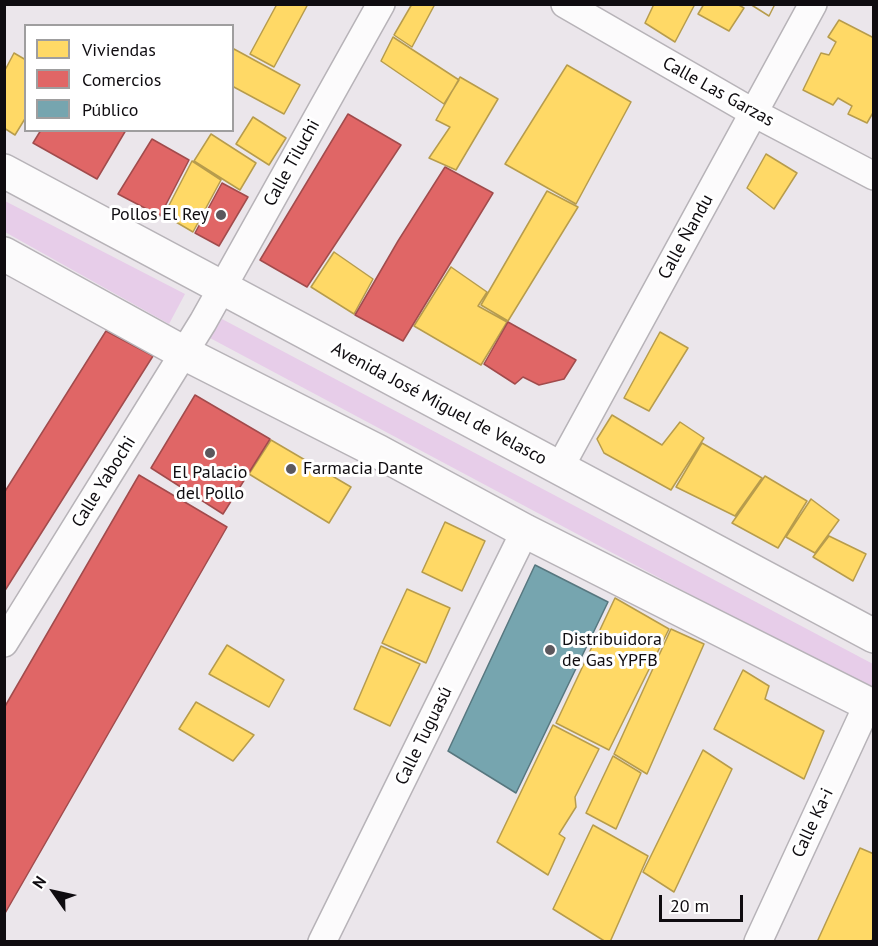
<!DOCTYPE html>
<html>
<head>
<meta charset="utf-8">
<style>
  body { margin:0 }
  #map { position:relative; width:878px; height:946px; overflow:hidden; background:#ebe6eb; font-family:"PT Sans",sans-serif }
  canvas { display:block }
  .frame { position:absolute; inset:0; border:6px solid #0f0c10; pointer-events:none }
  .legend { position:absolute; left:24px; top:24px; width:210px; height:108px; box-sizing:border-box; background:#fff; border:2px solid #9f9e9f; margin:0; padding:8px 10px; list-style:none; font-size:18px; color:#0f0c10 }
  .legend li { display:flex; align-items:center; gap:12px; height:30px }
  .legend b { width:30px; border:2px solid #9f9e9f }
  .north { position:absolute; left:24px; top:862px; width:60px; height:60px; -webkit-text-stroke:4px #fff; paint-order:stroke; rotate:304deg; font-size:16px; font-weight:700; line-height:24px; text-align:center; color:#0f0c10 }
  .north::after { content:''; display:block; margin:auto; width:21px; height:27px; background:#0f0c10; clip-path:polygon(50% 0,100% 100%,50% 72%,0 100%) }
  .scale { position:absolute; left:659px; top:895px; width:84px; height:27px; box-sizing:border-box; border:3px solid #0f0c10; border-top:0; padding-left:8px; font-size:18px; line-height:21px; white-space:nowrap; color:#0f0c10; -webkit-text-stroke:4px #fff; paint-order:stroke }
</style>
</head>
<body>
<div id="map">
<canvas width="878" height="946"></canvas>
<div class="frame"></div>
<ul class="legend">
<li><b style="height:16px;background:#ffd966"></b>Viviendas</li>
<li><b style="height:16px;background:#e06666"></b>Comercios</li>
<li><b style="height:16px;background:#76a5af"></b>Público</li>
</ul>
<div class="north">N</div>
<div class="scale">20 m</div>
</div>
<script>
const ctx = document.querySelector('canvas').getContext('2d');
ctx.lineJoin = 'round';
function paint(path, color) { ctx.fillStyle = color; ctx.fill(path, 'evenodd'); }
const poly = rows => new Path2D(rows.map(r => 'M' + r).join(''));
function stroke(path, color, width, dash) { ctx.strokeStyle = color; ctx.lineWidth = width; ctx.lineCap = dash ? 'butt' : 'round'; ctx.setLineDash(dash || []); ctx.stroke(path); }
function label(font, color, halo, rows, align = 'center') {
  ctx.font = font + ' "PT Sans",sans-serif'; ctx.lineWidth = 6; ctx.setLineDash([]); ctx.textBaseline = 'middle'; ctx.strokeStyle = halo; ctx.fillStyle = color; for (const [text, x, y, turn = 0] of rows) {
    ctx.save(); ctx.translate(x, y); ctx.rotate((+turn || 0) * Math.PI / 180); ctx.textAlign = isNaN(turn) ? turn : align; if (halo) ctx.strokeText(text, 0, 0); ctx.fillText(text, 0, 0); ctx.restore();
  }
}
const green = poly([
  [5,201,185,294,169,324,5,232],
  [222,319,873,664,873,692,210,338]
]);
const homes = poly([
  [277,4,308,4,274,67,250,54,277,4],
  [412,4,435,4,412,47,394,35,412,4],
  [654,4,695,4,675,42,645,23,654,4],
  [704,4,737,4,744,8,729,31,698,14,704,4],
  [750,4,775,4,769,16,750,4],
  [750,4,775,4,769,16,750,4],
  [839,20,874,38,874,111,867,123,848,114,852,106,838,98,833,105,803,90,821,53,829,55,836,42,828,37,839,20],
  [393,37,459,80,444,104,381,61,393,37],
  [234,49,300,85,284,114,232,86,232,52,234,49],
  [14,53,26,60,26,117,15,135,4,128,4,72,14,53],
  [567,65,631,102,576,204,505,164,567,65],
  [460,77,498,99,456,170,429,158,450,127,436,120,460,77],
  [253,117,286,138,269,165,236,144,253,117],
  [211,134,256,163,240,190,194,161,211,134],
  [766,154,797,173,774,209,747,188,766,154],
  [192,161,221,180,193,232,164,215,192,161],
  [547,191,578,207,508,321,481,305,547,191],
  [334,252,373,279,354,314,311,287,334,252],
  [451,267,487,292,478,306,507,322,481,365,414,326,451,267],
  [660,332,688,348,649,411,624,398,660,332],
  [612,415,662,445,680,422,704,438,671,490,604,453,597,439,612,415],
  [271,440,351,487,329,523,249,474,271,440],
  [702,443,762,478,735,516,676,487,702,443],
  [765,476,807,501,778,548,732,523,765,476],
  [811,499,839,520,815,553,786,537,811,499],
  [445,522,485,541,462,591,422,572,445,522],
  [829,536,866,554,853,581,813,557,829,536],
  [407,589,450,608,426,663,382,643,407,589],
  [615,598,669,629,609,750,556,723,615,598],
  [671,629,704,644,647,774,614,754,671,629],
  [227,645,284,680,269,707,209,674,227,645],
  [381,646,420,664,390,726,354,709,381,646],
  [743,670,769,686,765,699,824,731,804,779,714,729,743,670],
  [196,702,254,735,233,761,179,729,196,702],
  [553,725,599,749,575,797,576,807,559,834,565,838,548,875,497,842,553,725],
  [703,750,732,769,674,892,643,872,703,750],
  [613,756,641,773,616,829,586,813,613,756],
  [593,825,648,856,610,942,606,942,553,909,593,825],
  [860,848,874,854,874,936,871,942,817,942,860,848]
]);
const shops = poly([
  [348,114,401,145,307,287,260,260,348,114],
  [41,130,126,130,97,179,33,143,41,130],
  [152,139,189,160,160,216,118,194,152,139],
  [445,167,493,193,403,341,355,315,398,241,445,167],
  [222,183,248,197,219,246,195,233,222,183],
  [508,322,576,360,564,379,539,385,523,377,515,384,484,364,508,322],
  [106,331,153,356,4,592,4,493,106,331],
  [195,395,270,439,223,514,151,468,195,395],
  [139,475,227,527,4,915,4,708,139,475]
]);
const public = poly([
  [535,565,608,602,516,793,448,751,535,565]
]);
const minor = poly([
  [565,4,754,113,874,176],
  [559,469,813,4],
  [4,643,203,322,381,4],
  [322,942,525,531],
  [758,942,868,704]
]);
const major = poly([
  [4,171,874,636],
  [4,254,184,353,379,452,525,531,874,707]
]);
const markers = [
  [221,215,6,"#5c585d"],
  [210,453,6,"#5c585d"],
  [291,469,6,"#5c585d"],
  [550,650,6,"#5c585d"]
];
const streetNames = [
  ["Calle Las Garzas",718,92,29],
  ["Calle Tiluchi",292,163,-61],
  ["Calle Ñandu",686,237,-61],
  ["Avenida José Miguel de Velasco",439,404,28],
  ["Calle Yabochi",104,482,-58],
  ["Calle Tuguasú",424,736,-64],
  ["Calle Ka-i",813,823,-65]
];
const poiNames = [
  ["Pollos El Rey",209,215,"right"],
  ["Farmacia Dante",303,469],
  ["El Palacio",210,473,"center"],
  ["del Pollo",210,494,"center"],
  ["Distribuidora",562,640],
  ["de Gas YPFB",562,661]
];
paint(green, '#e7cde9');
paint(homes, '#ffd966');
stroke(homes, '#b79c4c', 1.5);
paint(shops, '#e06666');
stroke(shops, '#a14b4c', 1.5);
paint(public, '#76a5af');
stroke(public, '#57777f', 1.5);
stroke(minor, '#b7b3b8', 30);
stroke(major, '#b7b3b8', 36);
stroke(minor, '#fcfbfc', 27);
stroke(major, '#fcfbfc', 33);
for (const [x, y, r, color] of markers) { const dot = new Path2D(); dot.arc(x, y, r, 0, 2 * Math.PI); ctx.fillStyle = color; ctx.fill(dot); stroke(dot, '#fff', 2); }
label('18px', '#0f0c10', '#fff', streetNames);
label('18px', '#0f0c10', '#fff', poiNames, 'left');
</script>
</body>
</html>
